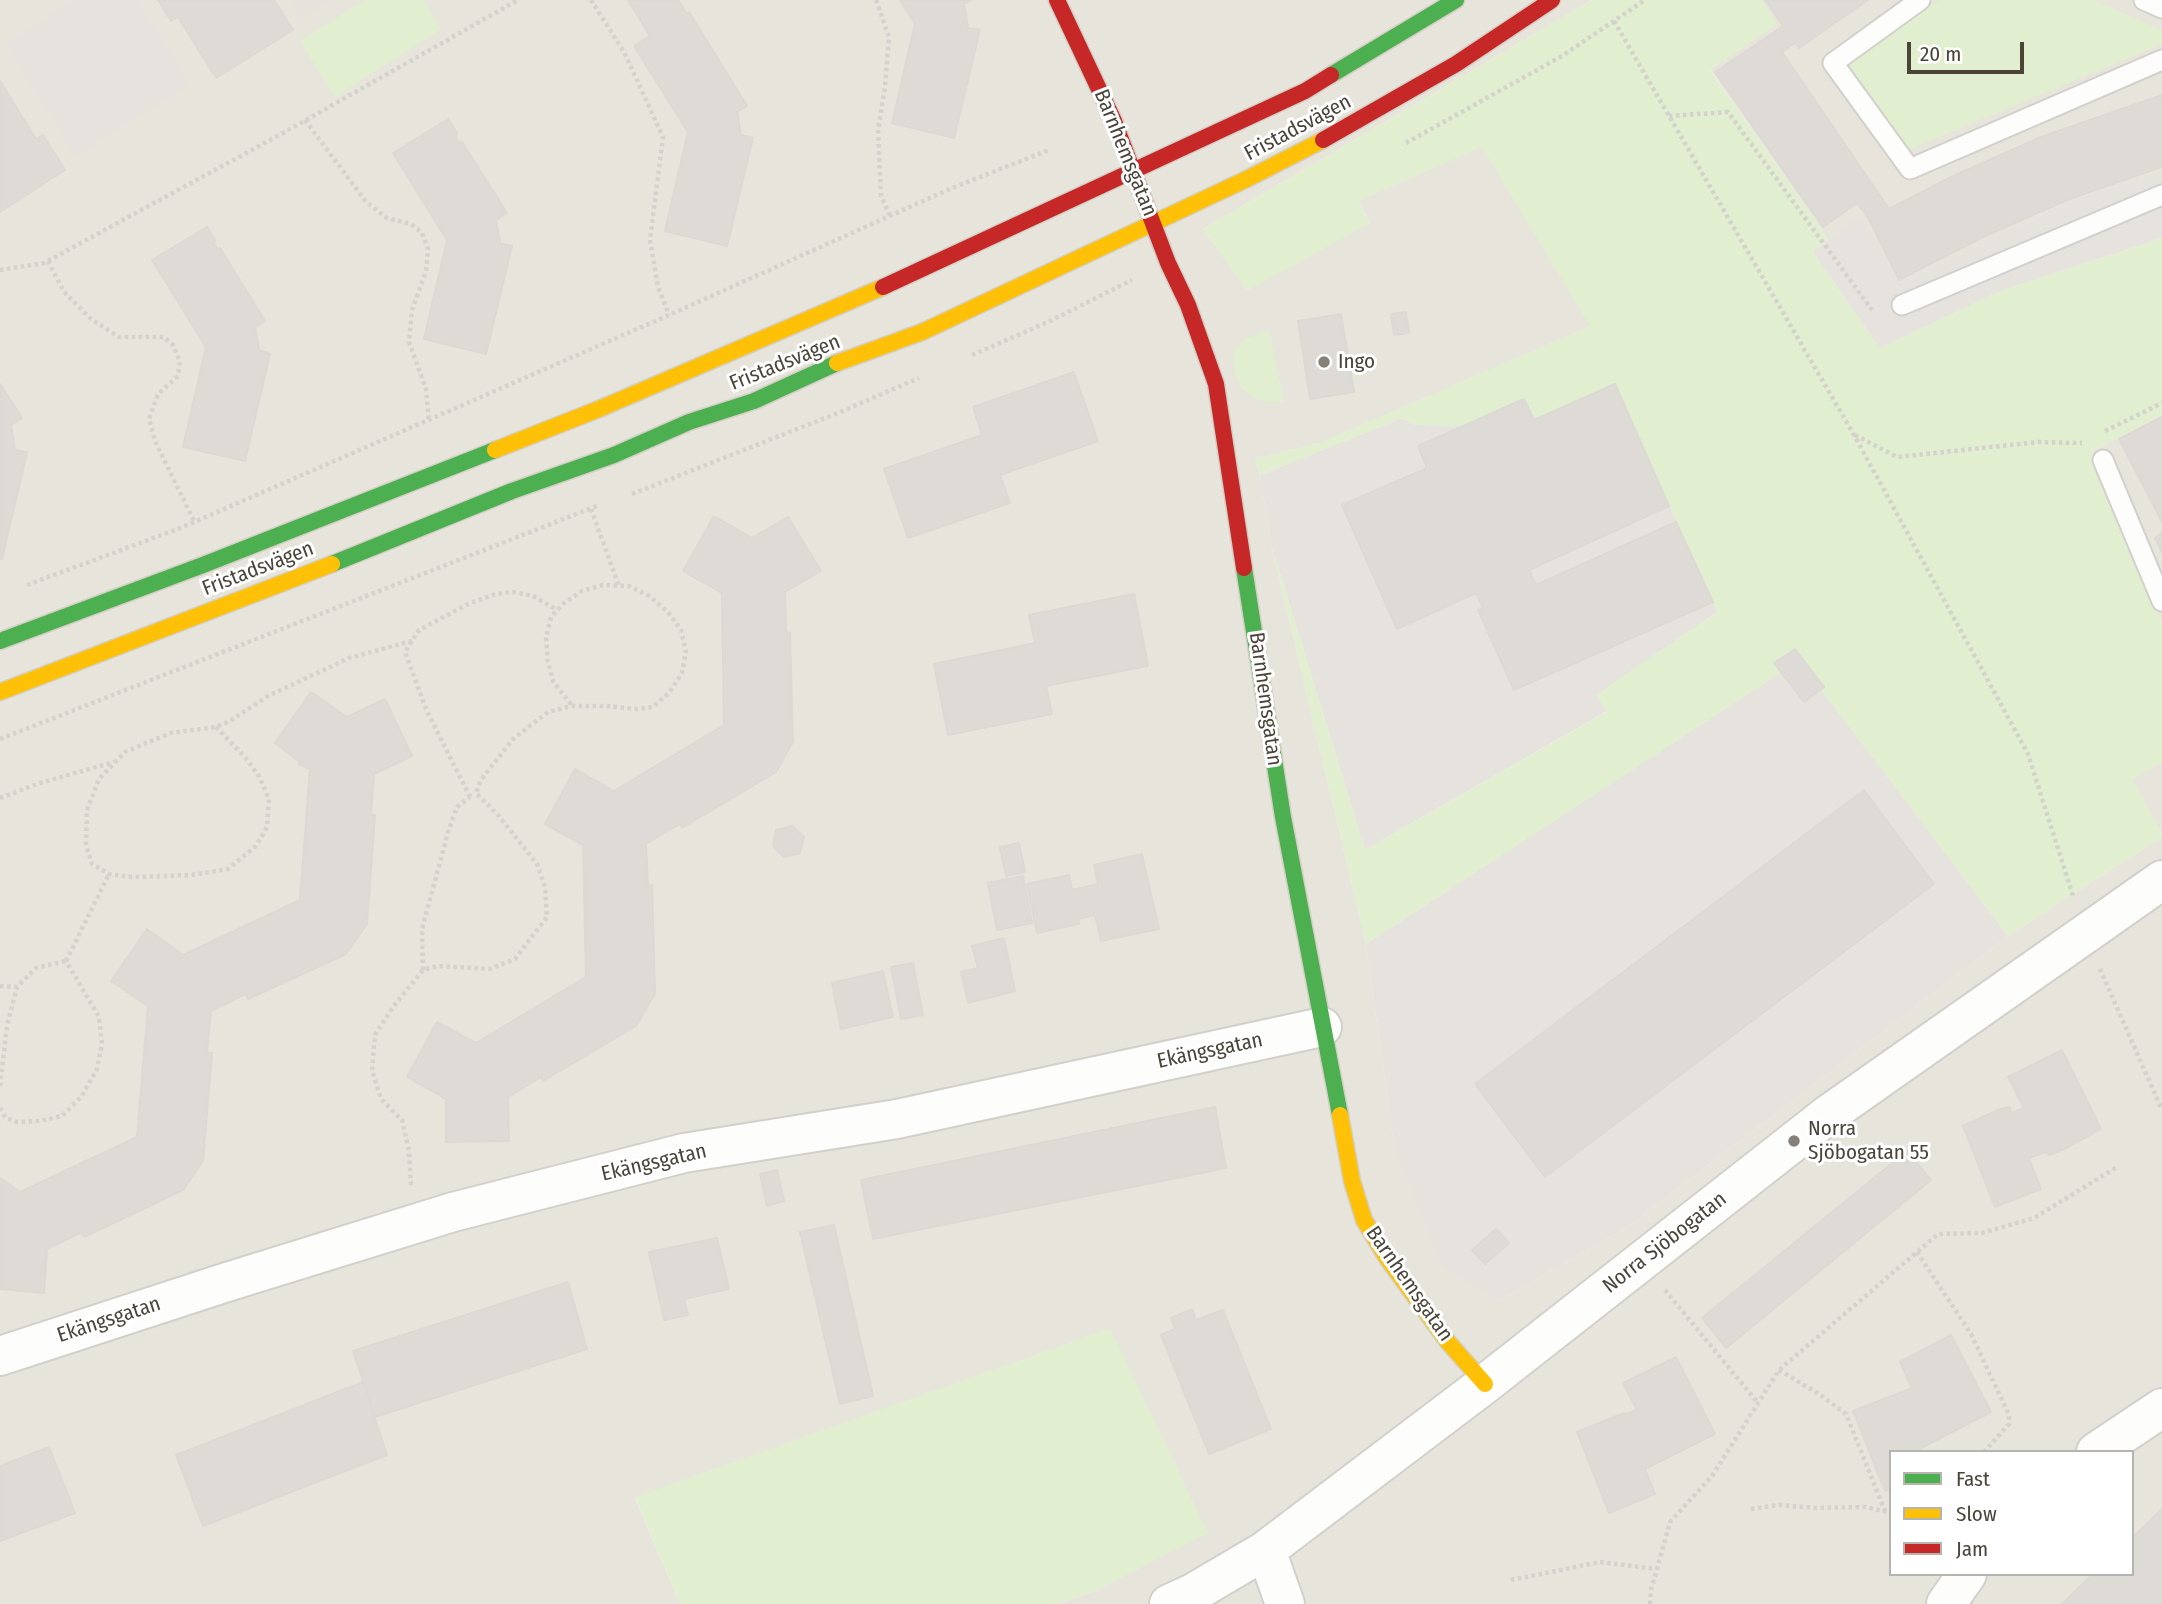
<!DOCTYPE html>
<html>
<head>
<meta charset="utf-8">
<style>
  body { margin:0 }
  #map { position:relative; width:2162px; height:1604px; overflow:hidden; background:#f4f2ee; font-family:"Fira Sans Condensed",sans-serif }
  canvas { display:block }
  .legend { position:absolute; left:1889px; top:1450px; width:245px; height:126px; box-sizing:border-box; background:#fff; border:2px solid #b7b4b0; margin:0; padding:9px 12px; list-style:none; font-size:21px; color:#4b4439 }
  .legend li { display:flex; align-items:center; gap:14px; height:35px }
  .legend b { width:35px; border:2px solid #b7b4b0 }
  .scale { position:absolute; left:1907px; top:42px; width:117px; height:32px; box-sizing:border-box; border:4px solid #4b4439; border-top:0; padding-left:9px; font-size:21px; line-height:24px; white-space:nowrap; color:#4b4439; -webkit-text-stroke:5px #fff; paint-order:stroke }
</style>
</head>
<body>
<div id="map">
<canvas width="2162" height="1604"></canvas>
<ul class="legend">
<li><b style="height:9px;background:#4caf50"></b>Fast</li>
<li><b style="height:9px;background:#ffc107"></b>Slow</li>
<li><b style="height:9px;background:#c62828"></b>Jam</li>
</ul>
<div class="scale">20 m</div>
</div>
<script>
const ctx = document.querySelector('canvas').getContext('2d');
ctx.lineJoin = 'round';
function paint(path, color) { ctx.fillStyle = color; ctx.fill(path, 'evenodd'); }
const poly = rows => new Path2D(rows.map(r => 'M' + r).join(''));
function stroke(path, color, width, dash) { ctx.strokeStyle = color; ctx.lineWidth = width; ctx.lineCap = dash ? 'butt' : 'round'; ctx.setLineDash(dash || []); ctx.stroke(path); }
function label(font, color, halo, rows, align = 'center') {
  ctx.font = font + ' "Fira Sans Condensed",sans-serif'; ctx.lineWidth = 6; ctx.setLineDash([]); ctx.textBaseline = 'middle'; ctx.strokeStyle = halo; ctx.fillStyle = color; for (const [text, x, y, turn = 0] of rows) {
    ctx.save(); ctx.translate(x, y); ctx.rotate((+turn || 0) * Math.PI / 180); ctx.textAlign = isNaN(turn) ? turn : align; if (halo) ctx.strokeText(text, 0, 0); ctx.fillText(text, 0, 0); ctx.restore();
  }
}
const residential = poly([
  [0,0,1592,0,1203,229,1247,290,1370,222,1358,201,1482,146,1591,326,1320,443,1255,459,1260,475,1271,544,1366,944,1394,1146,1498,1301,1626,1228,2008,936,2162,837,2162,1604,1055,1604,1098,1590,635,1498,680,1604,0,1604],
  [1891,1452,2132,1452,2132,1574,1891,1574],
  [1761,0,2162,0,2162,238,2002,290,1880,348,1813,252,1828,239,1710,69,1777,24],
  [2162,415,2162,624,2093,451],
  [2162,762,2162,833,2131,779]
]);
const industrial = poly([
  [1618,390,1717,612,1597,695,1607,711,1365,850,1271,544,1260,475,1402,418,1415,425,1535,426],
  [1799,660,2008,936,1626,1228,1498,1301,1442,1267,1394,1146,1366,944]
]);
const green = poly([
  [365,0,423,0,441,29,335,97,300,41],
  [1592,0,1761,0,1778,24,1710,70,1828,239,1813,252,1880,348,2002,290,2162,238,2162,415,2093,451,2162,624,2162,762,2132,779,2162,833,2162,837,2008,936,1799,661,1366,944,1271,544,1365,850,1606,712,1596,695,1717,612,1618,390,1535,426,1415,425,1402,418,1260,475,1255,459,1320,443,1590,326,1482,147,1358,201,1370,223,1247,291,1203,229],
  [1939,0,2094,0,2162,30,2162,44,1910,149,1845,66],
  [1269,331,1284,402,1266,402,1254,398,1241,388,1236,376,1233,361,1236,347,1246,338],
  [1110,1328,1208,1533,1098,1590,1055,1604,680,1604,635,1497]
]);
const parking = poly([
  [75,0,137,0,190,85,76,156,5,44],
  [290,0,331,0,302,19],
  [2162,173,2162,238,2002,290,1880,348,1813,252,1860,217,1899,284,2070,202]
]);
const building = poly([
  [158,0,274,0,293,30,216,78,178,17,171,21,158,0],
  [628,0,678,0,687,14,689,12,747,106,737,112,741,135,753,138,727,246,665,231,688,132,634,46,650,36,628,0],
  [900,0,971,0,964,4,968,28,980,30,954,138,892,123,915,24,900,0],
  [1765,0,1868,0,1799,48,1795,43,1782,52,1889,209,1953,176,2041,137,2162,95,2162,167,2067,200,1983,237,1899,280,1869,219,1857,203,1823,227,1715,72,1783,26,1765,0],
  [0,81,36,139,43,135,65,170,0,212,0,81],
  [448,119,457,133,456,139,459,143,462,142,507,213,496,220,500,243,512,246,486,354,424,339,447,240,393,153,448,119],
  [207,227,215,240,214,244,218,249,220,248,265,321,255,327,259,350,270,354,245,461,183,447,206,347,152,260,207,227],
  [1406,312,1409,333,1394,335,1391,314,1406,312],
  [1341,314,1354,392,1310,399,1298,321,1341,314],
  [1074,372,1098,441,1000,475,1010,503,908,538,884,469,982,435,973,407,1074,372],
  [0,384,22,418,11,425,15,450,27,452,2,559,0,559,0,384],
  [1615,384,1669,506,1529,570,1536,585,1676,522,1713,602,1514,690,1478,610,1483,608,1476,593,1397,629,1342,505,1427,468,1418,446,1524,399,1534,420,1615,384],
  [2162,417,2162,522,2119,439,2162,417],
  [714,516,752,538,788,517,821,571,785,592,786,632,790,633,793,742,776,772,682,828,680,824,646,844,648,885,652,885,655,994,636,1026,543,1081,541,1077,508,1097,509,1141,446,1142,446,1099,407,1077,437,1022,476,1043,586,977,583,845,545,824,575,769,614,791,724,725,722,593,683,571,714,516],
  [2162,533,2162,552,2155,538,2162,533],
  [1134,594,1148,666,1046,686,1052,714,948,735,934,664,1035,643,1029,615,1134,594],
  [1795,649,1824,687,1804,702,1774,663,1795,649],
  [311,692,347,717,385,699,412,756,374,774,371,815,375,815,367,924,346,954,248,999,246,994,211,1011,207,1052,212,1053,203,1161,183,1190,84,1237,82,1232,47,1249,44,1293,0,1289,0,1178,20,1192,137,1137,148,1006,111,981,147,929,183,955,300,900,310,768,308,769,299,764,300,762,275,743,311,692],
  [1864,790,1934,884,1545,1177,1475,1084,1864,790],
  [792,826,804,837,800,853,784,857,773,846,776,830,792,826],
  [1019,843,1025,872,1006,876,1000,847,1019,843],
  [1142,854,1159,929,1101,941,1095,915,1078,919,1079,924,1037,933,1027,884,1069,875,1072,890,1098,884,1094,865,1142,854],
  [1023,876,1032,923,997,930,988,883,1023,876],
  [1004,938,1015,991,968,1003,961,972,978,968,972,946,1004,938],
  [913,963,923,1015,901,1019,891,967,913,963],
  [883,971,893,1017,841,1029,832,983,883,971],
  [2062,1050,2101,1129,2065,1149,2048,1155,2046,1152,2029,1158,2041,1189,1995,1207,1963,1126,2000,1109,2010,1107,2011,1113,2024,1108,2008,1077,2062,1050],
  [1215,1107,1226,1168,873,1239,861,1180,1215,1107],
  [1907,1151,1931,1180,1726,1348,1702,1318,1907,1151],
  [777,1170,784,1201,767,1206,760,1174,777,1170],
  [834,1225,873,1396,840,1404,800,1232,834,1225],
  [1496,1229,1509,1243,1485,1264,1472,1250,1496,1229],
  [717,1238,729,1289,684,1299,688,1315,664,1320,649,1252,717,1238],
  [568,1282,587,1349,375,1417,353,1351,568,1282],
  [1192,1309,1196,1320,1223,1310,1271,1429,1209,1454,1161,1335,1175,1329,1171,1318,1192,1309],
  [1951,1335,1991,1412,1919,1449,1920,1452,1891,1452,1891,1489,1885,1491,1853,1411,1912,1388,1900,1362,1951,1335],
  [1676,1357,1715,1434,1645,1469,1655,1494,1609,1513,1577,1432,1624,1413,1624,1415,1637,1410,1623,1383,1676,1357],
  [363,1382,387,1455,203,1526,176,1455,363,1382],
  [49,1447,75,1513,0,1541,0,1466,49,1447],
  [2162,1509,2162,1604,2062,1604,2093,1574,2132,1574,2132,1538,2162,1509]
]);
const path = poly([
  [591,0,624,52,663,137,650,240,658,287,669,315],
  [876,0,889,37,885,87,878,130,881,196,890,216],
  [1614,21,1854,435,2028,754,2073,896],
  [1669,116,1728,112,1872,310],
  [305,120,366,202,387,218,411,224,422,233,428,249,426,271,412,310,409,342,426,389,429,420],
  [1406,143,1562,56,1645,0],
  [48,261,64,292,91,319,119,337,164,337,173,345,180,362,178,376,158,394,149,419,155,441,194,521],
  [0,270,44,263,283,133,518,0],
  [972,355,1048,322,1132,280],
  [2105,431,2162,403],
  [1855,435,1897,457,2038,442,2082,443],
  [632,494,838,413,919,378],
  [591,509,619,586],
  [27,585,183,527,669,315,952,188,1049,150],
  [216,727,245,757,259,776,269,799,267,827,256,846,228,869,192,875,132,877,109,874,92,864,86,845,87,810,99,779,125,752,171,733,216,727,230,721,268,696,349,658,412,641],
  [0,739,597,506],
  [470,797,426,709,405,652,419,630,470,603,496,594,513,592,533,596,557,610],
  [0,798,40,783,114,762],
  [66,961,109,874],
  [2100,969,2162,1110],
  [423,970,422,929,448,832,457,807,470,797],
  [0,986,17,987],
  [0,1086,7,1026,17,987,36,968,66,961],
  [0,1108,6,1118,17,1122,40,1121,62,1116,81,1097,97,1069,102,1044,99,1017,66,961],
  [411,1185,409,1151,402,1120,381,1099,372,1070,375,1035,393,1007,423,970,437,966,490,969,515,959,547,917,545,887,537,864,498,815,476,793,481,780,513,739,548,712,572,706,606,706,637,709,653,707,669,693,682,673,686,652,681,630,668,612,649,596,629,586,603,585,582,591,563,604,551,617,546,638,548,662,553,681,572,706],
  [1917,1252,1971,1334,2009,1415,2009,1424,1984,1452],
  [1665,1290,1758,1403],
  [1779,1370,1819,1394,1846,1414,1885,1511],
  [1751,1509,1779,1505,1815,1508,1866,1507,1891,1513],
  [1511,1580,1600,1562,1656,1569],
  [1650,1604,1651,1590,1670,1522,1712,1476,1779,1370,1938,1234,1982,1233,2034,1218,2117,1167]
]);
const lane = poly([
  [1920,0,1833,63,1910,169,2162,60],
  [2144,0,2162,8],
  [1902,305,2162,195],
  [2103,460,2162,601]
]);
const street = poly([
  [0,1356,227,1282,453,1212,684,1153,897,1119,1322,1027],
  [2096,1452,2162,1408],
  [1266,1550,1285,1604],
  [1169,1604,1193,1593,1266,1550,1485,1384,1829,1114,2162,880],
  [1946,1604,1967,1574]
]);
const fast = poly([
  [1331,75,1456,0],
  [332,564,512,491,614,455,689,422,754,401,837,363],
  [1244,568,1283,817,1340,1115],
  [0,641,203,565,495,450]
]);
const slow = poly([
  [837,363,922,332,1249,178,1323,140],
  [495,450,599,409,883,287],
  [0,692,332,564],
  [1340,1115,1352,1181,1364,1220,1387,1258,1448,1342,1485,1384]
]);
const jam = poly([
  [1057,0,1114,121,1168,263,1188,305,1216,384,1244,568],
  [1323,140,1456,64,1552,0],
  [883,287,1305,91,1331,75]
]);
const markers = [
  [1324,362,7,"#868178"],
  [1794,1141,7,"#868178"]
];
const streetNames = [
  ["Fristadsvägen",1298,128,-28],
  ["Barnhemsgatan",1125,153,68],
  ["Fristadsvägen",785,363,-22],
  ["Fristadsvägen",258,569,-21],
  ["Barnhemsgatan",1265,699,82],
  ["Ekängsgatan",1210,1051,-12],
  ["Ekängsgatan",654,1163,-13],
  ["Norra Sjöbogatan",1665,1243,-38],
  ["Barnhemsgatan",1409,1284,55],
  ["Ekängsgatan",109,1320,-18]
];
const poiNames = [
  ["Ingo",1338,362],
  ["Norra",1808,1129],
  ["Sjöbogatan 55",1808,1153]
];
paint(residential, '#e7e4dc');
paint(industrial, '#e6e2de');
paint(green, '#e1eecf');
paint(parking, '#e6e3df');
paint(building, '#dedbd6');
stroke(building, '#dcd9d4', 2);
stroke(lane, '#d2d0cb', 23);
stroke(street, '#d2d0cb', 42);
stroke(fast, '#d3cfc5', 19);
stroke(slow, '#d3cfc5', 19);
stroke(jam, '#d3cfc5', 19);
stroke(path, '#d3d2cc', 4.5, [3.5, 3.5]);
stroke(lane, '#fdfdfc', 19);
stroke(street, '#fdfdfc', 38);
stroke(fast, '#4caf50', 16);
stroke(slow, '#ffc107', 16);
stroke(jam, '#c62828', 16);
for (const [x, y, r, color] of markers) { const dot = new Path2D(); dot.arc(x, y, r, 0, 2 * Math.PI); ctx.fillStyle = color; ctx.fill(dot); stroke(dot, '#fff', 2.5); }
label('21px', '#4b4439', '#fff', streetNames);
label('21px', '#4b4439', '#fff', poiNames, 'left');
</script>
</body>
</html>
